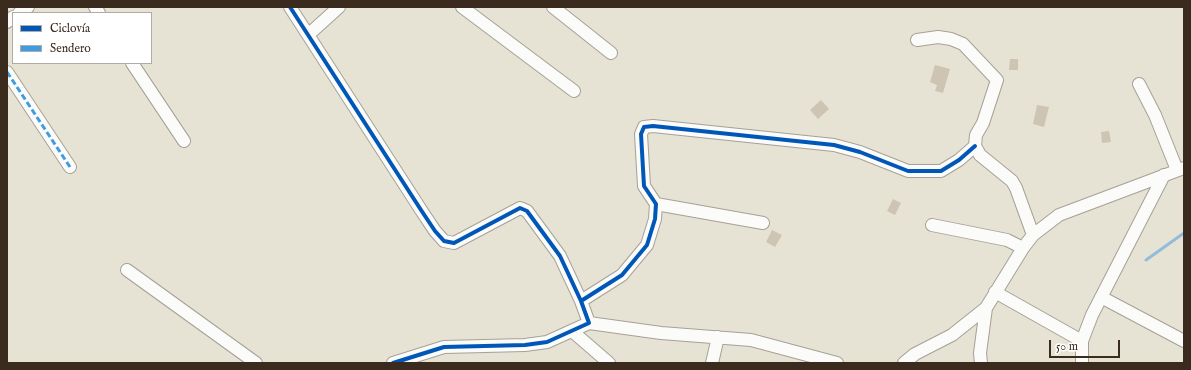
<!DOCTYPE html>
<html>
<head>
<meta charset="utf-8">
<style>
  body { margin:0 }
  #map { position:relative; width:1191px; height:370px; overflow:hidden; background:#e6e3d4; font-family:"IM FELL English",serif }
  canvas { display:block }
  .frame { position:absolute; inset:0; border:8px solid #3b2a1e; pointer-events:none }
  .legend { position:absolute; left:12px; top:12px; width:140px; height:52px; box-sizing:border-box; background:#fff; border:1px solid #b1aaa5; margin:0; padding:5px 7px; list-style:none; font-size:12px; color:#3b2a1e }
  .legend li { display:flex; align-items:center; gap:8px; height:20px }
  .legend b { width:20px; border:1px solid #b1aaa5 }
  .scale { position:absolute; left:1049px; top:340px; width:71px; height:18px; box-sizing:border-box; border:2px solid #3b2a1e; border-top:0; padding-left:5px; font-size:12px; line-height:14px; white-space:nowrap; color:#3b2a1e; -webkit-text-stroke:3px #fff; paint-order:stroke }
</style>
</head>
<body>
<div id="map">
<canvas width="1191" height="370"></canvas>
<div class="frame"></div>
<ul class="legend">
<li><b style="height:5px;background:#0057b8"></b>Ciclovía</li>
<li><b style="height:5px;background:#3f9ce0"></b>Sendero</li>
</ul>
<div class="scale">50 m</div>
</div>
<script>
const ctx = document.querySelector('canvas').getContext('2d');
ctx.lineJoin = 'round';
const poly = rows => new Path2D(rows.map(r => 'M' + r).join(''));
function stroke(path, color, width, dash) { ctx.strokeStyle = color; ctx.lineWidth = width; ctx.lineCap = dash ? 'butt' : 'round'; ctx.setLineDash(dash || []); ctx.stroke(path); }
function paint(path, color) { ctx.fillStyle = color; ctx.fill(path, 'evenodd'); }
const stream = poly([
  [1146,260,1184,233]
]);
const building = poly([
  [1010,59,1018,59,1018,70,1009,70],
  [935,65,950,69,943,93,935,91,937,85,930,82],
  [821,100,829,109,818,119,810,110],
  [1037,105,1049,107,1044,127,1033,124],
  [1109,131,1111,142,1102,143,1101,132],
  [893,199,901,203,895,215,887,211],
  [772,230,782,235,775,247,766,242]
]);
const minor = poly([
  [95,7,99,13],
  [290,7,421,210,435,231,444,241,454,243,520,208,527,211,560,256,581,301,589,323,547,342,525,345,444,347,393,363],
  [462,7,574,91],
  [553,7,611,53],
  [19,13,28,7],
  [7,22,13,17],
  [308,35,339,7],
  [917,40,938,37,951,39,963,44,997,80,983,123,976,135,975,146,980,155,1012,181,1016,188,1033,235],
  [132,63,184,141],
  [7,72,70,167],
  [1139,84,1155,115,1177,170],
  [656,204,763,223],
  [932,225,1007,240,1023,248],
  [127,270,256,363],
  [995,292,1082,341],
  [1101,297,1184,341],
  [581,301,622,275,647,245,655,219,656,204,644,186,641,134,644,127,653,126,834,145,860,152,908,171,941,171,959,160,975,146],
  [589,323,661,333,751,340,837,363],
  [572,331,609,363],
  [712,363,718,337],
  [904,363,915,354,952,335,986,308,1023,248,1033,235,1059,215,1184,168],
  [981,363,980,353,986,308],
  [1082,363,1082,341,1092,315,1164,175]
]);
const quiet = poly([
  [7,72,70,167]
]);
const cycleway = poly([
  [290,7,421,210,435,231,444,241,454,243,520,208,527,211,560,256,581,301,589,323,547,342,525,345,444,347,393,363],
  [581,301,622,275,647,245,655,219,656,204,644,186,641,134,644,127,653,126,834,145,860,152,908,171,941,171,959,160,975,146]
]);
stroke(stream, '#91bcdc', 3);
paint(building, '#cdc4b3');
stroke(minor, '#a5a197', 14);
stroke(minor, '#fbfbf9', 12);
stroke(quiet, '#3f9ce0', 3, [6, 3]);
stroke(cycleway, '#0057b8', 4);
</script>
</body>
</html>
